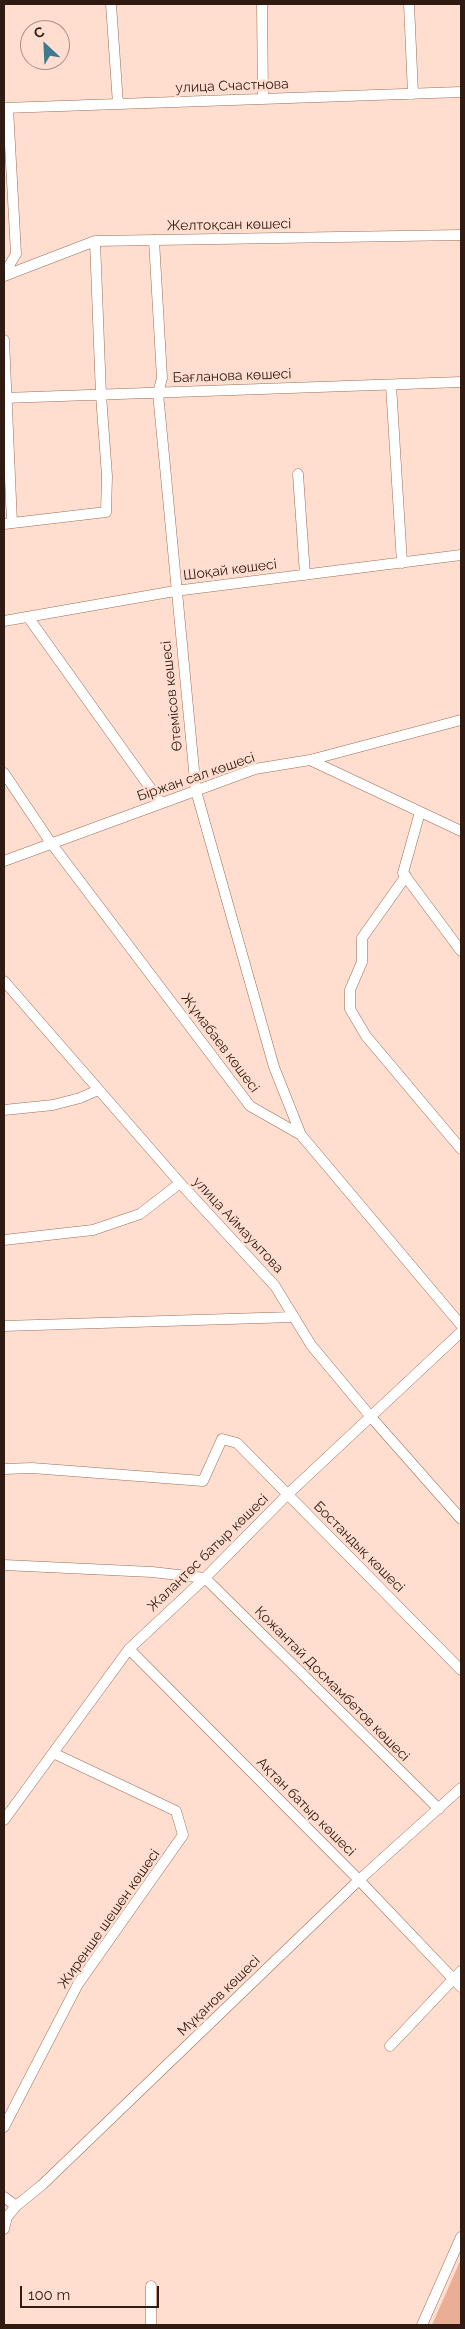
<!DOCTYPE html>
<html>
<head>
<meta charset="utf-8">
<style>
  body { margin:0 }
  #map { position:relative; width:465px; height:2329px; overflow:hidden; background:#ffdecf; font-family:Raleway,sans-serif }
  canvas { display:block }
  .frame { position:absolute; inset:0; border:5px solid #2f1b12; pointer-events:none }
  .north { position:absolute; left:20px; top:20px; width:50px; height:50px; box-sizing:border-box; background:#ffdecf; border:1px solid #ac9083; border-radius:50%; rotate:335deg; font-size:14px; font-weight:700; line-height:20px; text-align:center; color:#2f1b12 }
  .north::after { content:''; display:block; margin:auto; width:18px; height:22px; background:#3d7990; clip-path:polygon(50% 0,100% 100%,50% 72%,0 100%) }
  .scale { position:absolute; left:20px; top:2286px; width:139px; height:22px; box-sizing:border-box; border:2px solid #2f1b12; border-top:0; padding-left:6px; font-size:15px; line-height:18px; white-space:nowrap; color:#2f1b12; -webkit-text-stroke:4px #ffdecf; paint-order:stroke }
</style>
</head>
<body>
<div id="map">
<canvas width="465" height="2329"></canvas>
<div class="frame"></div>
<div class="north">С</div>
<div class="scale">100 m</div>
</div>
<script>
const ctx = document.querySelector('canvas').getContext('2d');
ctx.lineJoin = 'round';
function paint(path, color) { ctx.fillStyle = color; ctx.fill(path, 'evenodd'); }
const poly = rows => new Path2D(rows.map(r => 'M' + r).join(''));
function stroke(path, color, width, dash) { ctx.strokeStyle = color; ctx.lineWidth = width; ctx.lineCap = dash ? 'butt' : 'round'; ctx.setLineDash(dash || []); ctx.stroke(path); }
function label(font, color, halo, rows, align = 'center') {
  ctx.font = font + ' Raleway,sans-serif'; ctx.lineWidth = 5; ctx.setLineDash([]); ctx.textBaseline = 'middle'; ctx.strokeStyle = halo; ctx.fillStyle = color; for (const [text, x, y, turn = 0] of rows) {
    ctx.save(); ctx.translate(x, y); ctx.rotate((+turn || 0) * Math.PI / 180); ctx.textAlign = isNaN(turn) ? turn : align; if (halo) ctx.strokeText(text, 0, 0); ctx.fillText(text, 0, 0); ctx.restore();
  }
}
const green = poly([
  [461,2259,461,2325,432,2325]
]);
const minor = poly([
  [111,4,118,104],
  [262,4,263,99],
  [409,4,413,94],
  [4,108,461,92],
  [154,240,162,378,158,393,196,791,274,1067,301,1135],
  [4,274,16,254,8,108],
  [4,276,95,241,461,235],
  [4,340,12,523],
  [391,385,402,563],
  [4,398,461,382],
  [298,474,305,575],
  [4,524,106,512,107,476,101,395,95,241],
  [28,617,161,803],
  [4,621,175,591,461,555],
  [310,760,461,831],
  [4,773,51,843,250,1106,301,1135,461,1325],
  [420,812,403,873,461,951],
  [4,861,255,769,310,760,461,720],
  [406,876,362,938,362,962,350,990,350,1009,366,1036,461,1149],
  [4,981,180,1183,275,1286,311,1345,371,1417,461,1519],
  [4,1110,53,1105,80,1098,98,1090],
  [4,1240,93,1230,140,1214,180,1183],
  [4,1326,293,1317],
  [4,1469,32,1468,203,1481,222,1439,237,1443,461,1670],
  [4,1565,152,1572,205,1578,439,1809],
  [129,1649,359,1880,461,1987],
  [4,1820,129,1649,205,1578,287,1495,461,1332],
  [390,2046,461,1971],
  [4,2127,78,1984,183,1835,176,1811,53,1753],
  [4,2197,16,2206],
  [4,2229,7,2217,16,2206,42,2185,359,1880,461,1788],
  [151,2286,151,2325],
  [422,2325,461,2237]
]);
const streetNames = [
  ["улица Счастнова",232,86,-2],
  ["Желтоқсан көшесі",229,225,-1],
  ["Бағланова көшесі",232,376,-2],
  ["Шоқай көшесі",230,570,-7],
  ["Өтемісов көшесі",172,696,-96],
  ["Біржан сал көшесі",196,777,-19],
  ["Жұмабаев көшесі",220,1043,53],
  ["улица Аймауытова",238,1225,47],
  ["Бостандық көшесі",359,1547,45],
  ["Жалаңтөс батыр көшесі",208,1553,-44],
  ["Қожантай Досмамбетов көшесі",332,1684,45],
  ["Ақтан батыр көшесі",306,1807,45],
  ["Жиренше шешен көшесі",109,1919,-55],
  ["Мұқанов көшесі",219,1996,-44]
];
paint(green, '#e9ae93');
stroke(minor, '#9d6d57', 11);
stroke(minor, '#fff', 10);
label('14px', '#2f1b12', '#ffdecf', streetNames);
</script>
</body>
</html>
